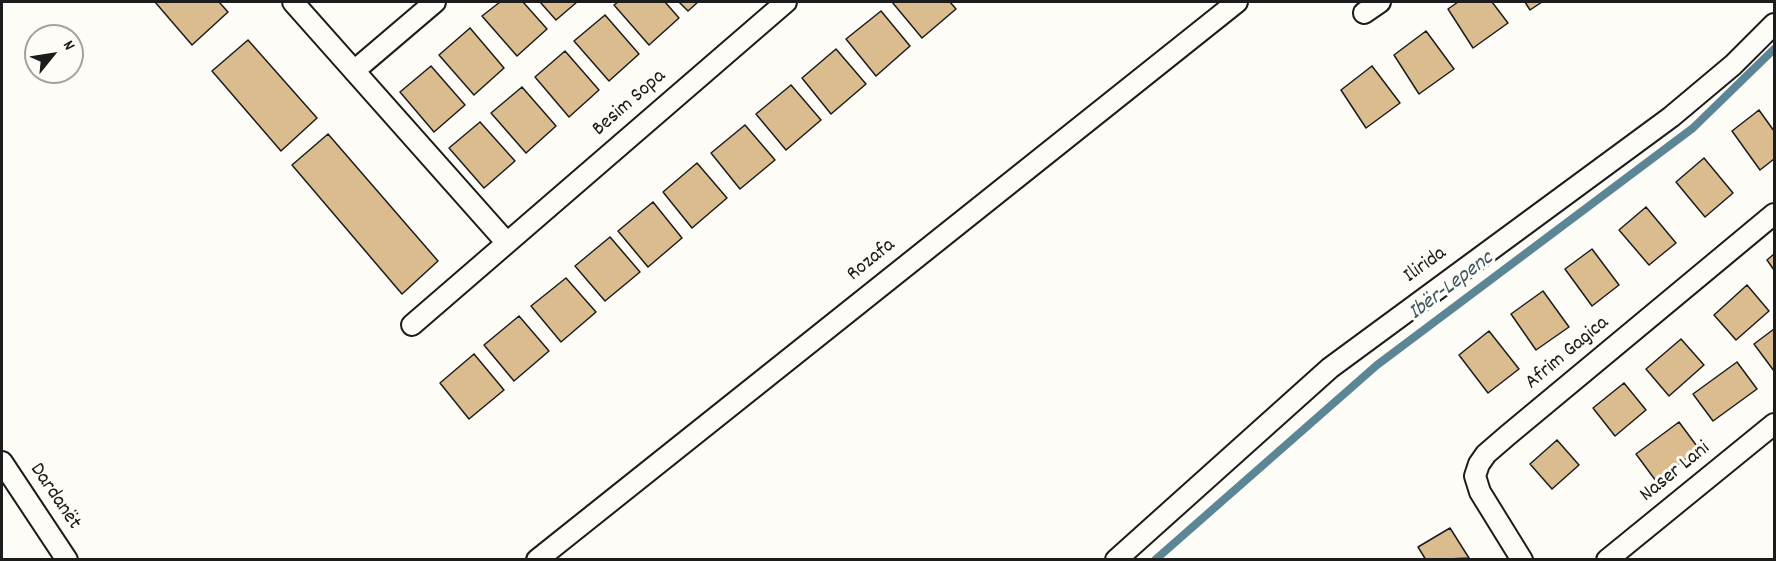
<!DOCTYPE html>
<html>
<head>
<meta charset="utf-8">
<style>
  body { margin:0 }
  #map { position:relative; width:1776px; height:561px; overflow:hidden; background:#fdfcf7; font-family:Dekko,sans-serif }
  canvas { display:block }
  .frame { position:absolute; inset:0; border:3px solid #1c1c1c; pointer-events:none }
  .north { position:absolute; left:24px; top:24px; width:60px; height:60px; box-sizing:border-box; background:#fdfcf7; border:2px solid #a3a29f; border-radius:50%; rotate:60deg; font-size:16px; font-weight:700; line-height:24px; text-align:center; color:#1c1c1c }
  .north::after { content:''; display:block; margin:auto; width:21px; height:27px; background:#1c1c1c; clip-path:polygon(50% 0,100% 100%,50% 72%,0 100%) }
</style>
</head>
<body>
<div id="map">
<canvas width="1776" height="561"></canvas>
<div class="frame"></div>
<div class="north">N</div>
</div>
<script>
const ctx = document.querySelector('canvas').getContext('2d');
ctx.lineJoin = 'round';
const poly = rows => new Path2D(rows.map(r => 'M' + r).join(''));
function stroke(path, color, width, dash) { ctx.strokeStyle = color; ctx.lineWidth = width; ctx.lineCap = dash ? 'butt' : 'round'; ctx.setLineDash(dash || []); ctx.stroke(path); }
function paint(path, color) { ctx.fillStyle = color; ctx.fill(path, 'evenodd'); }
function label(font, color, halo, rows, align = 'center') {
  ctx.font = font + ' Dekko,sans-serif'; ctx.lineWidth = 6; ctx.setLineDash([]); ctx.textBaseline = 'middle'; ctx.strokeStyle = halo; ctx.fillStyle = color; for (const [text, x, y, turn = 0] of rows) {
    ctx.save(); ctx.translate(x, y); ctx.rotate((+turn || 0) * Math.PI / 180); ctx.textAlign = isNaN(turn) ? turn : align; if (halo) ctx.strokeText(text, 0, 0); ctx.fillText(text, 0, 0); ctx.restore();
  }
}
const stream = poly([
  [1155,560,1377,365,1693,128,1774,49]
]);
const building = poly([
  [155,2,219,2,228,12,192,45,155,2],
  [500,2,523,2,547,29,517,56,482,16,500,2],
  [540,2,577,2,556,20,540,2],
  [618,2,665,2,679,18,649,45,614,5,618,2],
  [679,2,698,2,688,11,679,2],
  [892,2,950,2,956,9,922,38,892,2],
  [1458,2,1492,2,1508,23,1473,48,1448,9,1458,2],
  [1525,2,1542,2,1530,10,1525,2],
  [881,11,910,46,876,76,846,39,881,11],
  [605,15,639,54,609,81,574,41,605,15],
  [470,28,504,68,474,95,439,55,470,28],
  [1426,31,1454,69,1419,94,1394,55,1426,31],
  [248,40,317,118,281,151,212,71,248,40],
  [836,49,866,84,831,114,802,78,836,49],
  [565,51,599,90,569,117,535,77,565,51],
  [431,66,465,105,434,132,400,92,431,66],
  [1372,66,1400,103,1366,128,1341,90,1372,66],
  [791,85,821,120,786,150,756,114,791,85],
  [522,87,556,126,526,153,491,113,522,87],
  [1759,110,1774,131,1774,159,1760,170,1732,131,1759,110],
  [480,122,515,161,484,188,449,148,480,122],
  [745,125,775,160,740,189,711,153,745,125],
  [328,134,438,261,402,294,292,165,328,134],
  [1704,158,1733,193,1705,217,1676,182,1704,158],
  [697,163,727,198,692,228,663,192,697,163],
  [653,202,682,238,648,267,618,231,653,202],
  [1646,207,1676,243,1649,265,1619,230,1646,207],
  [610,237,640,272,605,301,575,266,610,237],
  [1592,249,1619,285,1592,306,1565,269,1592,249],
  [1774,254,1774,270,1767,260,1774,254],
  [566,278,596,312,561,342,531,306,566,278],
  [1747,285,1769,311,1736,340,1714,315,1747,285],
  [1543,291,1569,327,1536,350,1511,314,1543,291],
  [519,316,549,351,514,381,484,345,519,316],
  [1774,329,1774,371,1754,344,1774,329],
  [1489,331,1519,369,1488,393,1459,355,1489,331],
  [1681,339,1704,365,1669,396,1646,369,1681,339],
  [474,354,504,390,469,419,440,383,474,354],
  [1737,362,1757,389,1713,421,1693,394,1737,362],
  [1624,383,1646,410,1615,436,1593,408,1624,383],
  [1679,422,1699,449,1656,481,1636,454,1679,422],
  [1557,440,1579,465,1552,489,1530,464,1557,440],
  [1450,528,1469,558,1426,560,1418,547,1450,528]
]);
const minor = poly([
  [293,2,507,243],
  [1364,13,1380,2],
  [354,71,435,2],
  [412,325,786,2],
  [2,462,67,560],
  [537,560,1237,2],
  [1116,560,1330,368,1671,117,1733,65,1774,24],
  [1522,560,1480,492,1475,476,1479,464,1486,454,1508,435,1774,214],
  [1607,560,1774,424]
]);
const streetNames = [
  ["Besim Sopa",630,104,-41],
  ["Rozafa",872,261,-39],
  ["Ilirida",1426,266,-36],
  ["Afrim Gagica",1568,354,-40],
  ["Naser Lani",1676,473,-39],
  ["Dardanët",54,497,56]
];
const waterNames = [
  ["Ibër-Lepenc",1452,287,-37]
];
stroke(stream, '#5c8696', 8);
paint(building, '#dbbc8e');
stroke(building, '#1c1c1c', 1.5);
stroke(minor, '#1c1c1c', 24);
stroke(minor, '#fdfcf7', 20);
label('21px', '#1c1c1c', '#fdfcf7', streetNames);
label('italic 22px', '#415a63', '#fdfcf7', waterNames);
</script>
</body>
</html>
